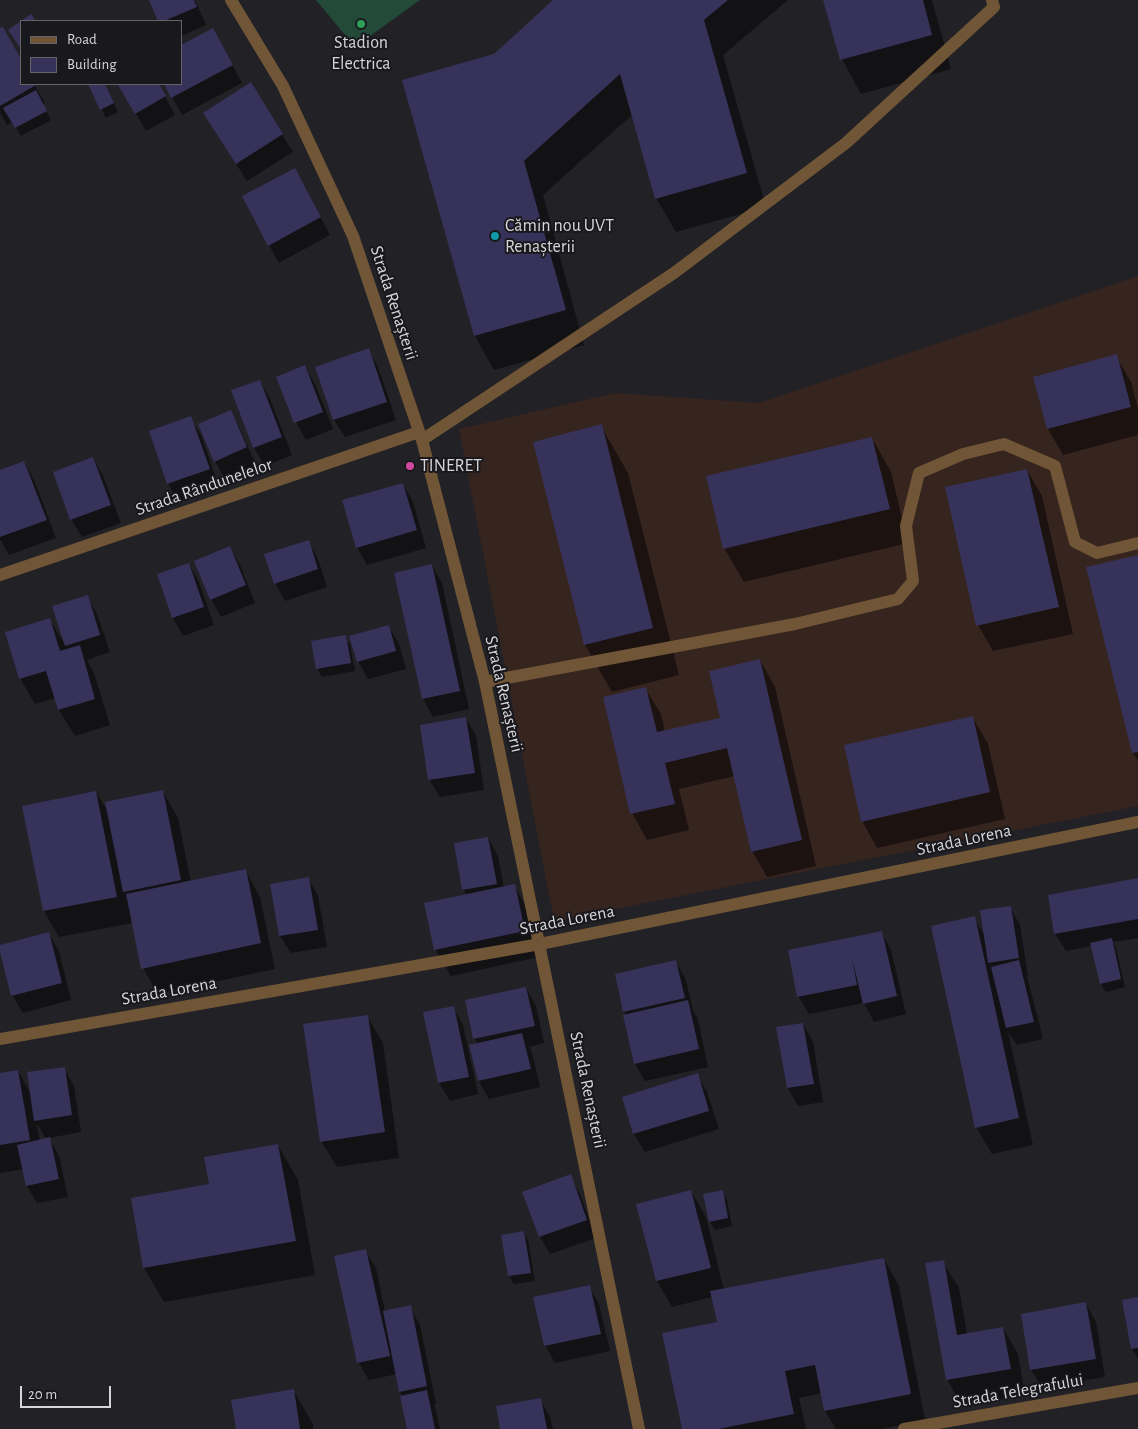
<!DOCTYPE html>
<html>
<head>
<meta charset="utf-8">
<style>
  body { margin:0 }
  #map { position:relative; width:1138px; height:1429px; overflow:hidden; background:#222126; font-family:"Alegreya Sans",sans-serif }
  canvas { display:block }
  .legend { position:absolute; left:20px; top:20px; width:162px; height:65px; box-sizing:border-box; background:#18181d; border:1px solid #646468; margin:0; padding:6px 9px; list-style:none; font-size:15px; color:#d6d6d9 }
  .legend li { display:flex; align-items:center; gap:10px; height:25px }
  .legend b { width:25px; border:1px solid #646468 }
  .scale { position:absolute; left:20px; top:1386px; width:91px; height:22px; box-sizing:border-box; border:2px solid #d6d6d9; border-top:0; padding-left:6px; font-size:15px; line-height:18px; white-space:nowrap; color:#d6d6d9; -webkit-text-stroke:4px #18181d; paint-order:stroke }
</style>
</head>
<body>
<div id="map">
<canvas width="1138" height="1429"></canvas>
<ul class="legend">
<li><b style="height:6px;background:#705636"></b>Road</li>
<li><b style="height:14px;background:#37325a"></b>Building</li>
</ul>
<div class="scale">20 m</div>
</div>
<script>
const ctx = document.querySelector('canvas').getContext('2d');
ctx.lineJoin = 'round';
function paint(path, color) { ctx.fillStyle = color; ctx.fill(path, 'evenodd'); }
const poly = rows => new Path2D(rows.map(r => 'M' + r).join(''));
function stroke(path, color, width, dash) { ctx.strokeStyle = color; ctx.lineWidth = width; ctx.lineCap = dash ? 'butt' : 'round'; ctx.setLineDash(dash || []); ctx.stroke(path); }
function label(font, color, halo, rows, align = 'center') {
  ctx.font = font + ' "Alegreya Sans",sans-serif'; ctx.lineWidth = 4; ctx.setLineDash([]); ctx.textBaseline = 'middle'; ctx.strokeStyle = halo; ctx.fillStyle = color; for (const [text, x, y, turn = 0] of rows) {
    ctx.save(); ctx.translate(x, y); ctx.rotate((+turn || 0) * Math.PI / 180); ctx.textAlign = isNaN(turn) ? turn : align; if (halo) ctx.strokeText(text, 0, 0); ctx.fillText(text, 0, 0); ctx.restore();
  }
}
const education = poly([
  [1138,276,1138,806,554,921,459,429,615,393,759,403]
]);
const green = poly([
  [316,0,420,0,355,47]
]);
const shadow = poly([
  [150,0,195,0,206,25,181,36,181,21,159,21],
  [554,0,788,0,723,55,766,207,676,232,656,198,633,114,543,195,584,345,494,370,475,336,495,56],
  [825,0,932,0,951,69,861,94,842,59],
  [3,28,21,61,21,84,34,84,45,103,43,105,51,120,21,136,13,122,7,125,0,113,0,30],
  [223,47,242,83,182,115,165,84,181,84],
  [89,84,105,84,118,112,106,118],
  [122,84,158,84,175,115,146,131,119,85],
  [250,84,293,152,247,181,215,131],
  [305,187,330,235,279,263,269,245],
  [368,350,378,367,396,420,345,437,334,420,317,367],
  [1116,356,1131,382,1138,408,1138,435,1063,455,1048,429,1034,378],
  [305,367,315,384,333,429,306,440,296,422],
  [260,381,270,399,292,455,265,466,254,448,233,391],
  [230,412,240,429,256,465,225,479,215,461],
  [190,418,201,435,219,487,179,502,168,484,150,432],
  [601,426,628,473,679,675,612,692,585,645,534,443],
  [872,438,891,472,908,543,744,582,724,548],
  [93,458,103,476,121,523,82,537,71,519],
  [24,462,34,480,56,538,9,555,0,539,0,471],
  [1027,470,1042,496,1073,634,993,651,978,625],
  [403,484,413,502,426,548,367,565,357,547],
  [308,541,318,559,327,587,285,601,275,583],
  [230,548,240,565,255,603,221,617,211,599],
  [1138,556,1138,761,1133,753],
  [189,564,199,582,214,625,183,636,173,618,158,575],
  [432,565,442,583,469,709,433,717,423,699,395,574],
  [87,597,97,614,110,652,87,660,94,673,110,725,75,736,59,710,56,698,35,704,20,678,50,620,66,646,54,607],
  [388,626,399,644,406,669,368,679,358,661],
  [345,637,350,645,355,671,322,677,317,668],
  [760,660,775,687,816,866,767,877,752,851,735,776,679,789,689,830,647,840,632,813,645,688,661,714,665,732,722,719],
  [466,718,476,736,484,790,440,797,429,779],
  [973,718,988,744,1005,819,877,848,862,821],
  [96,792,109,814,163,792,178,818,191,882,245,870,260,897,275,969,158,994,143,968,133,923,59,937,44,911,24,807],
  [488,838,498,856,504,888,514,885,529,912,539,957,451,976,435,949,467,896,463,889],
  [308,878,318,896,327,947,291,953,280,936],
  [1138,879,1138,938,1113,942,1116,948,1125,987,1106,992,1101,984,1092,946,1066,951,1055,934],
  [1010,907,1020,925,1028,976,1027,976,1043,1039,1017,1045,1008,1032,1033,1145,992,1154,976,1127,974,918,985,936],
  [881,932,891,950,906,1014,874,1022,864,1003,809,1014,798,996],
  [49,934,59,951,71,1000,23,1013,12,995,0,946],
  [676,962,686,980,693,1011,698,1019,708,1067,645,1081,635,1064,626,1015,624,1011],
  [526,988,536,1006,544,1043,529,1047,532,1052,540,1087,489,1099,479,1081,471,1046,478,1044,474,1038],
  [453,1007,463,1025,478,1094,450,1101,439,1083,425,1013],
  [367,1016,383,1043,399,1158,337,1167,321,1141],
  [803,1024,813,1042,823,1102,798,1106,788,1088,777,1028],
  [64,1068,74,1086,81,1132,49,1138,59,1156,68,1197,37,1203,27,1186,24,1169,0,1173,0,1074,18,1071,31,1094],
  [37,1125,38,1125,46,1139,40,1141],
  [697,1075,707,1092,719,1129,645,1152,634,1134,623,1097],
  [278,1145,298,1180,315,1275,164,1302,144,1268,211,1185],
  [570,1176,580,1194,596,1238,550,1254,540,1237],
  [691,1191,706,1217,724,1290,884,1259,899,1286,925,1420,881,1429,836,1429,825,1411,822,1393,799,1398,806,1429,683,1429,719,1323,712,1297,672,1307,657,1281],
  [722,1191,727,1200,732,1226,715,1230,710,1222],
  [524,1232,528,1240,535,1281,514,1284,509,1276],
  [365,1250,376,1268,385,1312,410,1307,420,1325,436,1404,434,1405,436,1410,440,1429,408,1429,403,1397,400,1392,397,1374,369,1380,359,1363,335,1257],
  [943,1262,959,1288,967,1334,1003,1328,1018,1354,1025,1395,962,1406,947,1379],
  [589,1286,599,1304,610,1351,555,1363,545,1345],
  [1138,1298,1138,1359,1132,1349,1124,1301],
  [1086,1304,1096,1322,1105,1377,1042,1387,1031,1370,1022,1315],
  [293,1390,313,1424,313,1429,237,1429],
  [540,1399,550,1417,553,1429,502,1429]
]);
const building = poly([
  [149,0,194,0,197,7,164,21,158,21],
  [553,0,728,0,704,20,747,173,655,199,620,74,524,161,566,310,474,336,402,80,494,54],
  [823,0,923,0,932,35,840,60],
  [31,14,36,21,21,21,21,49,8,30],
  [3,27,21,59,21,84,35,84,36,85,0,106,0,28],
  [213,28,233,65,171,98,164,84,181,84,181,45],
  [251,82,283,134,236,164,203,113],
  [88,84,105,84,114,103,100,110],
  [119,84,159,84,166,96,135,114,118,85],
  [36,90,47,111,15,128,3,108],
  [295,168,321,217,268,246,242,196],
  [369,348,387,402,333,420,315,367],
  [1117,354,1131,407,1047,429,1033,377],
  [305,365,323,412,294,423,276,377],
  [260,380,282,437,253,448,231,390],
  [231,410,247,447,214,462,198,424],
  [191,416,210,469,167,484,149,431],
  [602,424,653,628,584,645,533,442],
  [872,437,890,509,723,549,706,476],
  [93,457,111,505,70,520,53,472],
  [24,461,47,520,0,537,0,470],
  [1027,469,1059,607,976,626,945,487],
  [403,483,417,530,356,548,342,500],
  [309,540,318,569,274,584,264,554],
  [230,546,246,585,210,600,194,561],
  [1138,555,1138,752,1132,753,1086,567],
  [189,563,204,607,172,618,157,574],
  [432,564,460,691,422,699,394,573],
  [88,595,100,635,65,646,52,606],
  [50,618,60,651,80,645,95,699,58,710,46,671,19,679,5,632],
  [389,625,396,651,357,662,349,636],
  [346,635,351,663,316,669,311,641],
  [760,659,802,840,751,852,727,748,665,763,675,804,630,814,603,697,646,687,657,732,720,718,709,671],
  [973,716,990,792,861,822,844,745],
  [466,717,475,773,428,780,420,725],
  [163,790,181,880,123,892,105,802],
  [96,791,117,897,43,911,22,806],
  [488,837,497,884,462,890,454,843],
  [246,869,261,943,141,969,126,894],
  [309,877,318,930,279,936,270,884],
  [1138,878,1138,919,1054,934,1048,895],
  [515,884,525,931,434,950,424,903],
  [1011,906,1019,958,988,963,980,910],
  [975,916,1019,1118,975,1128,931,926],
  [882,931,897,996,863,1004,852,958,857,985,797,997,788,950],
  [49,932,62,983,11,996,0,952,0,945],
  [1112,938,1121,979,1100,984,1090,943],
  [676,960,685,998,623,1012,615,974],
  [1019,960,1034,1022,1006,1028,991,967],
  [526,987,535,1026,473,1039,465,1000],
  [688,1000,699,1049,634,1064,623,1015],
  [454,1006,469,1077,438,1083,423,1012],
  [368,1015,385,1132,320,1142,303,1024],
  [803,1023,814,1084,787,1088,776,1027],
  [522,1033,531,1069,478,1081,469,1045],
  [65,1067,72,1115,34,1121,27,1072],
  [18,1070,30,1140,0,1145,0,1073],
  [698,1073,709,1111,633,1134,622,1097],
  [50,1137,59,1179,26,1186,17,1145],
  [278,1144,296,1241,143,1268,131,1198,209,1184,204,1157],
  [571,1174,587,1220,539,1237,522,1192],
  [691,1190,711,1268,656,1281,636,1204],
  [723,1190,728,1218,709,1222,703,1194],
  [524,1231,531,1273,508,1276,501,1235],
  [366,1249,390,1356,357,1363,334,1256],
  [884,1258,911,1394,824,1411,815,1365,785,1371,794,1414,718,1429,682,1429,662,1333,717,1322,710,1291],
  [944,1260,957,1335,1003,1327,1011,1369,946,1380,925,1263],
  [590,1285,601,1334,544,1346,533,1297],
  [1138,1297,1138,1348,1131,1349,1122,1300],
  [1086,1302,1096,1359,1030,1370,1021,1314],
  [411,1305,427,1386,399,1392,383,1311],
  [294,1389,300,1429,236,1429,231,1400],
  [427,1390,435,1429,407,1429,400,1396],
  [541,1398,547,1429,500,1429,496,1406]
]);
const service = poly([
  [422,440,674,273,846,143,994,7,992,0],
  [485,682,795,624,898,599,913,581,906,526,919,473,963,454,1004,444,1055,466,1075,542,1097,553,1138,543]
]);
const minor = poly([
  [231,0,283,86,353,236,422,440,485,682,639,1429],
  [0,575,419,432],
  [0,1039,540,944,1138,822],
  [904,1429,1138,1388]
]);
const markers = [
  [361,24,5,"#2e9e5b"],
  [495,236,5,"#0f9aa8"],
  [410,466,5,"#d1479c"]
];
const poiNames = [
  ["Stadion",361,43,"center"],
  ["Electrica",361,64,"center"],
  ["Cămin nou UVT",505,226],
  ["Renașterii",505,247],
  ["TINERET",420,466]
];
const streetNames = [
  ["Strada Renașterii",394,303,72],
  ["Strada Rândunelelor",204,487,-19],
  ["Strada Renașterii",504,694,77],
  ["Strada Lorena",964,840,-12],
  ["Strada Lorena",567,920,-11],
  ["Strada Lorena",169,991,-10],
  ["Strada Renașterii",588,1090,78],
  ["Strada Telegrafului",1018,1391,-10]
];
paint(education, '#36241f');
paint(green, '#234938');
paint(shadow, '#0007');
paint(building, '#37325a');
stroke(service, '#705636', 12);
stroke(minor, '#705636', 12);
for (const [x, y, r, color] of markers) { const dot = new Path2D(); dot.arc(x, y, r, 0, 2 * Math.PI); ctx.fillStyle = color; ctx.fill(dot); stroke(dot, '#18181d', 2); }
label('18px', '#d6d6d9', '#18181d', poiNames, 'left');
label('18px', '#d6d6d9', '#18181d', streetNames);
</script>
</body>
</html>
